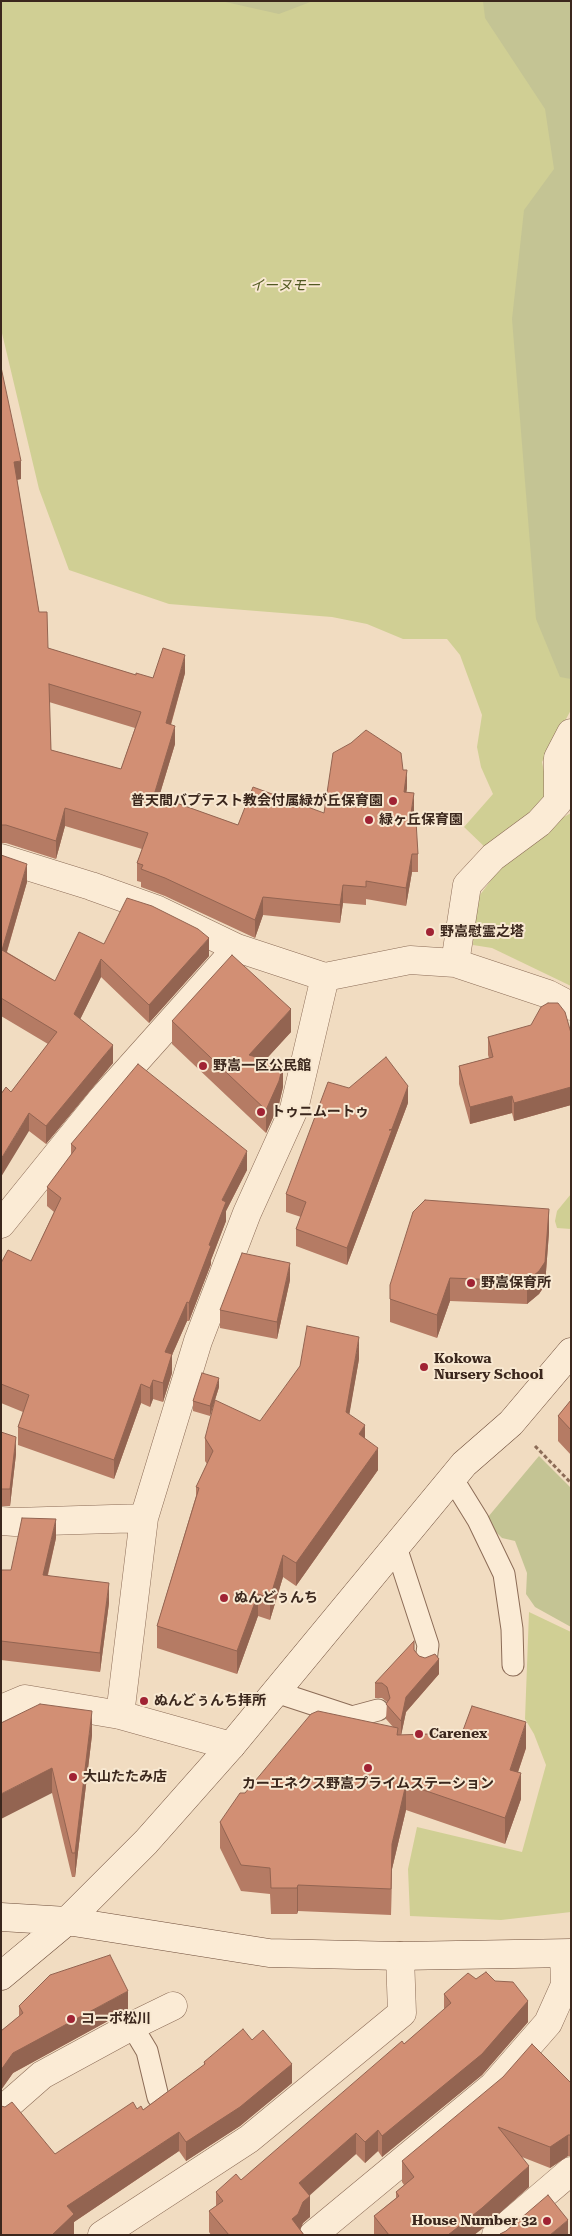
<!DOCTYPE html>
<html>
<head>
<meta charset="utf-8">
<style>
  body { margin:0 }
  #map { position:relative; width:572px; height:2236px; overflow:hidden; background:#f1dcc1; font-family:"Roboto Serif",serif }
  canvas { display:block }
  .frame { position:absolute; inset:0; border:2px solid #3b271d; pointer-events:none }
</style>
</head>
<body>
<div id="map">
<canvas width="572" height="2236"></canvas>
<div class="frame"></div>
</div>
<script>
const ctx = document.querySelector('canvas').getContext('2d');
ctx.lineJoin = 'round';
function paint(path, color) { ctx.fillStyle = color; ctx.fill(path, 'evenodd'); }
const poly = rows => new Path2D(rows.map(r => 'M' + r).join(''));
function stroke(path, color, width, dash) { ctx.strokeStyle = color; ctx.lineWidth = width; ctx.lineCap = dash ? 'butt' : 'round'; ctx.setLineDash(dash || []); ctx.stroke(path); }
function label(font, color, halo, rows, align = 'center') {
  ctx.font = font + ' "Roboto Serif","Noto Sans JP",serif'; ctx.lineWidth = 4; ctx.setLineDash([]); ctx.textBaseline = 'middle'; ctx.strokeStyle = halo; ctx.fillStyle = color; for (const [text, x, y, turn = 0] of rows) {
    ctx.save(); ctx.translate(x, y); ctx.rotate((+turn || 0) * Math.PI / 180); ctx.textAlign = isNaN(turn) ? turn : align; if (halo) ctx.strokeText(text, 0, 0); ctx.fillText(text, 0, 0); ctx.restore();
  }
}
const green = poly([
  [1,1,571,1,571,710,542,762,549,796,489,851,464,827,493,794,481,767,477,747,482,715,460,655,447,639,403,639,367,624,332,617,169,604,69,570,39,489,1,329],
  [571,813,571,986,492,948,473,945,474,903,503,864,532,835],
  [571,1194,571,1229,557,1228,555,1221,557,1211],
  [529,1612,571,1632,571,1912,501,1920,410,1916,408,1869,417,1827,522,1852,546,1765,534,1734,525,1719]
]);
const cemetery = poly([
  [221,1,313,1,279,14],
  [483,1,571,1,571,679,560,677,536,619,512,319,524,210,554,169,545,109,485,18],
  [539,1456,571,1488,571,1627,535,1607,526,1594,527,1573,515,1541,502,1538,494,1530,488,1517]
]);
const path = poly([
  [535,1446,571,1483]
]);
const lane = poly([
  [452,1478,478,1520,504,1574,512,1629,513,1665],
  [396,1547,428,1645,426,1661],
  [276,1692,352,1717,378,1710],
  [132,2026,147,2051,158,2097]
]);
const street = poly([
  [1,858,91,886,158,910,237,948,325,977,410,960,455,963,548,994,571,1006],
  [455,963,467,885,493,857,539,823,558,802,558,758,571,733],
  [1,1224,102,1099,237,948],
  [1,1521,15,1522,144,1518],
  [1,1709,25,1699,120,1715,231,1746],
  [120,1715,144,1518,198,1341,247,1213,294,1109,325,977],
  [1,2111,42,2075,132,2026,173,2006],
  [102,2235,249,2139,402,2013,400,1956],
  [313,2235,493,2086,548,2023,565,1985,564,1954],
  [496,2235,571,2171]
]);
const secondary = poly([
  [1,1917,67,1921,269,1953,400,1956,571,1953],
  [1,1976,67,1921,146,1842,231,1746,464,1464,511,1423,571,1352]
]);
const wall = poly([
  [1,367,21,479,17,480,39,612,48,648,136,675,153,678,185,673,171,725,175,744,159,797,238,825,324,813,403,770,407,788,406,792,414,811,413,821,418,854,418,872,412,872,406,906,366,899,366,905,343,903,340,923,263,915,255,938,165,896,141,887,141,882,137,881,137,863,142,849,65,826,56,859,6,843,1,843],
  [49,702,135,728,121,769,51,750],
  [1,855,27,882,7,952,55,981,104,944,209,956,149,1023,101,977,80,1019,113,1063,46,1144,29,1131,11,1092,48,1044,1,1016],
  [172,1021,291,1032,265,1060,283,1087,279,1104,266,1133,172,1044],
  [571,1033,571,1105,514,1121,512,1113,470,1124,459,1084,459,1066,489,1058,488,1055,488,1037],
  [408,1103,347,1265,296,1246,296,1229,301,1217,286,1212,286,1194],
  [71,1144,247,1170,226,1211,226,1221,211,1260,211,1264,189,1321,187,1321,172,1355,172,1373,163,1402,153,1399,150,1407,141,1403,114,1479,18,1445,18,1427,23,1412,1,1403,1,1263,31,1261,54,1212,47,1206,47,1187,71,1156],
  [549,1232,545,1285,539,1294,527,1304,450,1301,437,1338,390,1322,390,1285],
  [290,1280,277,1339,220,1328,220,1310],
  [359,1359,349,1414,365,1439,378,1470,296,1586,283,1577,270,1620,258,1616,237,1674,157,1648,157,1626,196,1496,196,1487,207,1464,205,1461,205,1438,260,1421],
  [219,1387,210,1416,193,1411,193,1401],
  [571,1400,571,1455,558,1441,558,1416],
  [1,1432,16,1454,10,1506,1,1506],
  [56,1538,48,1575,109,1603,100,1672,1,1660,1,1570,11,1570],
  [414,1650,419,1656,439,1674,406,1712,401,1735,526,1748,518,1772,521,1799,505,1844,406,1810,392,1869,391,1915,298,1911,297,1914,271,1914,270,1894,241,1891,220,1848,220,1822,245,1793,393,1727,386,1719,387,1702,382,1698,375,1698,375,1683],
  [1,1723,92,1735,75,1877,72,1877,52,1793],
  [444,1994,528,2022,482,2075,382,2157,378,2151,365,2163,356,2154,309,2195,310,2217,303,2223,300,2229,304,2235,211,2235,209,2232,209,2211,216,2206,216,2192,241,2180,404,2044,444,2010],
  [19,2006,128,2010,13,2073,1,2090,1,2031,19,2016],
  [204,2062,292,2083,240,2126,186,2161,179,2151,74,2222,74,2234,73,2235,1,2235,55,2154,137,2109,143,2110,204,2065],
  [571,2083,571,2156,568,2156,550,2168,522,2157,529,2187,474,2235,374,2235,374,2216,396,2198,396,2192,404,2185,402,2182,402,2161]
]);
const shadedWall = poly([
  [21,461,21,479,14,480,14,462],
  [185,655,185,673,166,741,166,723],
  [175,726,175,744,154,813,154,795],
  [407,770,407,788,404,810,404,792],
  [414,793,414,811,410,838,410,820],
  [65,808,65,826,56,859,56,841],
  [412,854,412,872,406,906,406,888],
  [27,864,27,882,2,968,2,950],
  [343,885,343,903,340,923,340,905],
  [263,897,263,915,255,938,255,920],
  [209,938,209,956,149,1023,149,1005],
  [101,959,101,977,74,1032,74,1014],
  [291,1009,291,1032,249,1078,249,1055],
  [113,1045,113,1063,46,1144,46,1126],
  [283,1065,283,1087,279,1104,266,1133,266,1110],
  [408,1086,408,1103,347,1265,347,1248,389,1130],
  [571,1087,571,1105,514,1121,514,1103],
  [512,1096,512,1113,470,1124,470,1107],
  [29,1113,29,1131,1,1177,1,1159],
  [247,1151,247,1170,226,1211,226,1221,211,1260,211,1264,189,1321,189,1303,209,1245,222,1200],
  [549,1209,549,1232,545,1285,539,1294,527,1304,527,1281],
  [290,1263,290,1280,277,1339,277,1322],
  [450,1278,450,1301,437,1338,437,1315],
  [187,1302,187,1321,172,1355,172,1373,163,1402,163,1383,165,1352],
  [359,1337,359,1359,346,1434,346,1412],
  [219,1378,219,1387,210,1416,210,1406],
  [153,1380,153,1399,150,1407,150,1388],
  [141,1384,141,1403,114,1479,114,1460],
  [365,1425,365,1447,359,1434],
  [16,1437,16,1454,10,1506,10,1489],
  [378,1448,378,1470,296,1586,296,1563],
  [56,1519,56,1538,43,1594,43,1575],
  [283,1555,283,1577,270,1620,270,1598],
  [109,1583,109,1603,100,1672,100,1653],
  [258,1594,258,1616,237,1674,237,1651],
  [439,1659,439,1674,406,1712,401,1736,401,1721,406,1697],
  [92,1711,92,1735,75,1877,75,1853],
  [526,1722,526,1748,510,1796,510,1770],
  [52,1768,52,1793,1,1819,1,1794],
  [521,1773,521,1799,505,1844,505,1818],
  [406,1784,406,1810,392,1869,391,1915,392,1844],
  [298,1885,298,1911,297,1914,297,1888],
  [128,1991,128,2010,13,2073,1,2090,1,2070,13,2053],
  [528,2001,528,2022,482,2075,382,2157,382,2136],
  [292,2064,292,2083,240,2126,186,2161,186,2142],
  [378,2130,378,2151,365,2163,365,2142],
  [179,2132,179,2151,74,2222,74,2234,73,2235,52,2235,67,2206],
  [356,2133,356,2154,299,2205,299,2183],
  [568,2135,568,2156,550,2168,550,2147],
  [529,2166,529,2187,482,2229,474,2235,448,2235],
  [310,2196,310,2217,303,2223,298,2235,292,2219,303,2202],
  [568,2220,568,2235,550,2235]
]);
const building = poly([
  [1,367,21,461,14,462,39,612,47,612,48,648,136,675,136,673,153,678,163,648,185,655,166,723,175,726,154,795,238,825,253,787,324,813,333,753,351,743,366,730,401,753,403,770,407,770,404,792,414,793,410,820,416,821,418,854,412,854,406,888,366,881,366,887,343,885,340,905,263,897,255,920,165,878,141,869,143,865,137,863,148,833,65,808,56,841,6,825,1,825,1,367],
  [49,684,141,712,121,769,51,750,49,684],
  [1,855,27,864,2,950,55,981,79,932,104,944,127,898,152,906,198,929,209,938,149,1005,101,959,74,1014,113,1045,46,1126,29,1113,1,1159,1,1094,6,1087,11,1092,57,1032,1,998,1,855],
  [232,955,291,1009,249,1055,283,1065,279,1081,266,1110,172,1021,232,955],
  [548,1003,558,1003,565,1012,571,1033,571,1087,514,1103,512,1096,470,1107,459,1066,493,1057,488,1037,531,1025,541,1007,548,1003],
  [386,1057,408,1086,392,1129,389,1130,392,1130,347,1248,296,1229,306,1202,286,1194,328,1082,349,1088,386,1057],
  [138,1064,247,1151,222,1200,226,1202,209,1245,211,1246,189,1303,187,1302,165,1352,172,1354,163,1383,153,1380,150,1388,141,1384,114,1460,18,1427,29,1395,1,1384,1,1263,8,1250,31,1261,61,1198,47,1187,76,1148,71,1144,138,1064],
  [425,1200,549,1209,545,1262,539,1271,527,1281,450,1278,437,1315,390,1299,390,1285,413,1212,425,1200],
  [242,1253,290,1263,277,1322,220,1310,242,1253],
  [307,1326,359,1337,346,1412,365,1425,359,1434,378,1448,296,1563,283,1555,270,1598,258,1594,237,1651,157,1626,199,1488,196,1487,213,1451,205,1438,215,1400,260,1421,300,1366,307,1326],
  [202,1373,219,1378,210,1406,193,1401,202,1373],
  [571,1400,571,1430,558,1416,571,1400],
  [1,1432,16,1437,10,1489,1,1489,1,1432],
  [22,1518,56,1519,43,1575,109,1583,100,1653,1,1641,1,1570,11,1570,22,1518],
  [414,1641,414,1650,419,1656,425,1658,435,1654,439,1659,406,1697,401,1721,386,1704,390,1698,387,1687,382,1683,375,1683,414,1641],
  [40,1704,92,1711,75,1853,72,1853,52,1768,1,1794,1,1723,40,1704],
  [472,1706,526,1722,510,1770,521,1773,505,1818,406,1784,392,1844,391,1889,298,1885,297,1888,271,1888,270,1868,241,1865,220,1822,240,1793,245,1793,311,1714,318,1711,398,1728,397,1735,462,1733,472,1706],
  [110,1955,128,1991,13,2053,1,2070,1,2031,23,2013,19,2006,50,1975,110,1955],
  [486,1972,495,1981,513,1982,528,2001,482,2054,382,2136,378,2130,365,2142,356,2133,299,2183,310,2196,303,2202,298,2214,292,2219,304,2235,229,2235,209,2211,223,2201,216,2192,236,2174,241,2180,402,2041,404,2044,451,2003,444,1994,468,1973,476,1979,486,1972],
  [243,2029,252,2040,263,2030,292,2064,240,2107,186,2142,179,2132,67,2206,74,2214,52,2235,1,2235,1,2106,5,2107,12,2102,55,2154,133,2102,137,2109,141,2106,143,2110,205,2064,204,2062,243,2029],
  [532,2044,571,2083,571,2135,568,2135,550,2147,498,2127,529,2166,482,2208,448,2235,389,2235,374,2216,399,2196,396,2192,414,2177,402,2161,503,2077,532,2044],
  [548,2195,568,2220,550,2235,500,2235,500,2234,506,2231,548,2195]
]);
const markers = [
  [393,801,5,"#a02334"],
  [369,820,5,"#a02334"],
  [430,932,5,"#a02334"],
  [203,1066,5,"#a02334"],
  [261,1112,5,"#a02334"],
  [471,1283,5,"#a02334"],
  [424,1367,5,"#a02334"],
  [224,1598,5,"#a02334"],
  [144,1701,5,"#a02334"],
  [419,1734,5,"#a02334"],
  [368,1768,5,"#a02334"],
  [73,1777,5,"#a02334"],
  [71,2019,5,"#a02334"],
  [547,2221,5,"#a02334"]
];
const parkNames = [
  ["イーヌモー",285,286]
];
const poiNames = [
  ["普天間バプテスト教会付属緑が丘保育園",383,801,"right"],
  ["緑ヶ丘保育園",379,820],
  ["野嵩慰霊之塔",440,932],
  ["野嵩一区公民館",213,1066],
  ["トゥニムートゥ",271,1112],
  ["野嵩保育所",481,1283],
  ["Kokowa",434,1359],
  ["Nursery School",434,1375],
  ["ぬんどぅんち",234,1598],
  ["ぬんどぅんち拝所",154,1701],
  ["Carenex",429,1734],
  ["大山たたみ店",83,1777],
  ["カーエネクス野嵩プライムステーション",368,1784,"center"],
  ["コーポ松川",81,2019],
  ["House Number 32",537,2221,"right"]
];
paint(green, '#d0cf94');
paint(cemetery, '#c4c494');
stroke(lane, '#8c6c57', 23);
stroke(street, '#8c6c57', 29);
stroke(secondary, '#6e4d3a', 29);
stroke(path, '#8c6c57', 3, [4, 2.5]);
stroke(lane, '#fbebd5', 21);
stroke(street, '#fbebd5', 28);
stroke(secondary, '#fbebd5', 28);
paint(wall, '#b57b64');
paint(shadedWall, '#936451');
paint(building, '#d28f74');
stroke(building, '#936451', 1);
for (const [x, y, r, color] of markers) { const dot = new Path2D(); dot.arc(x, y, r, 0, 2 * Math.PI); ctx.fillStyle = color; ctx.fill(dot); stroke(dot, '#f8e8d1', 2); }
label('italic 14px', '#525922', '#f8e8d1', parkNames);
label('bold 14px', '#3b271d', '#f8e8d1', poiNames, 'left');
</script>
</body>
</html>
